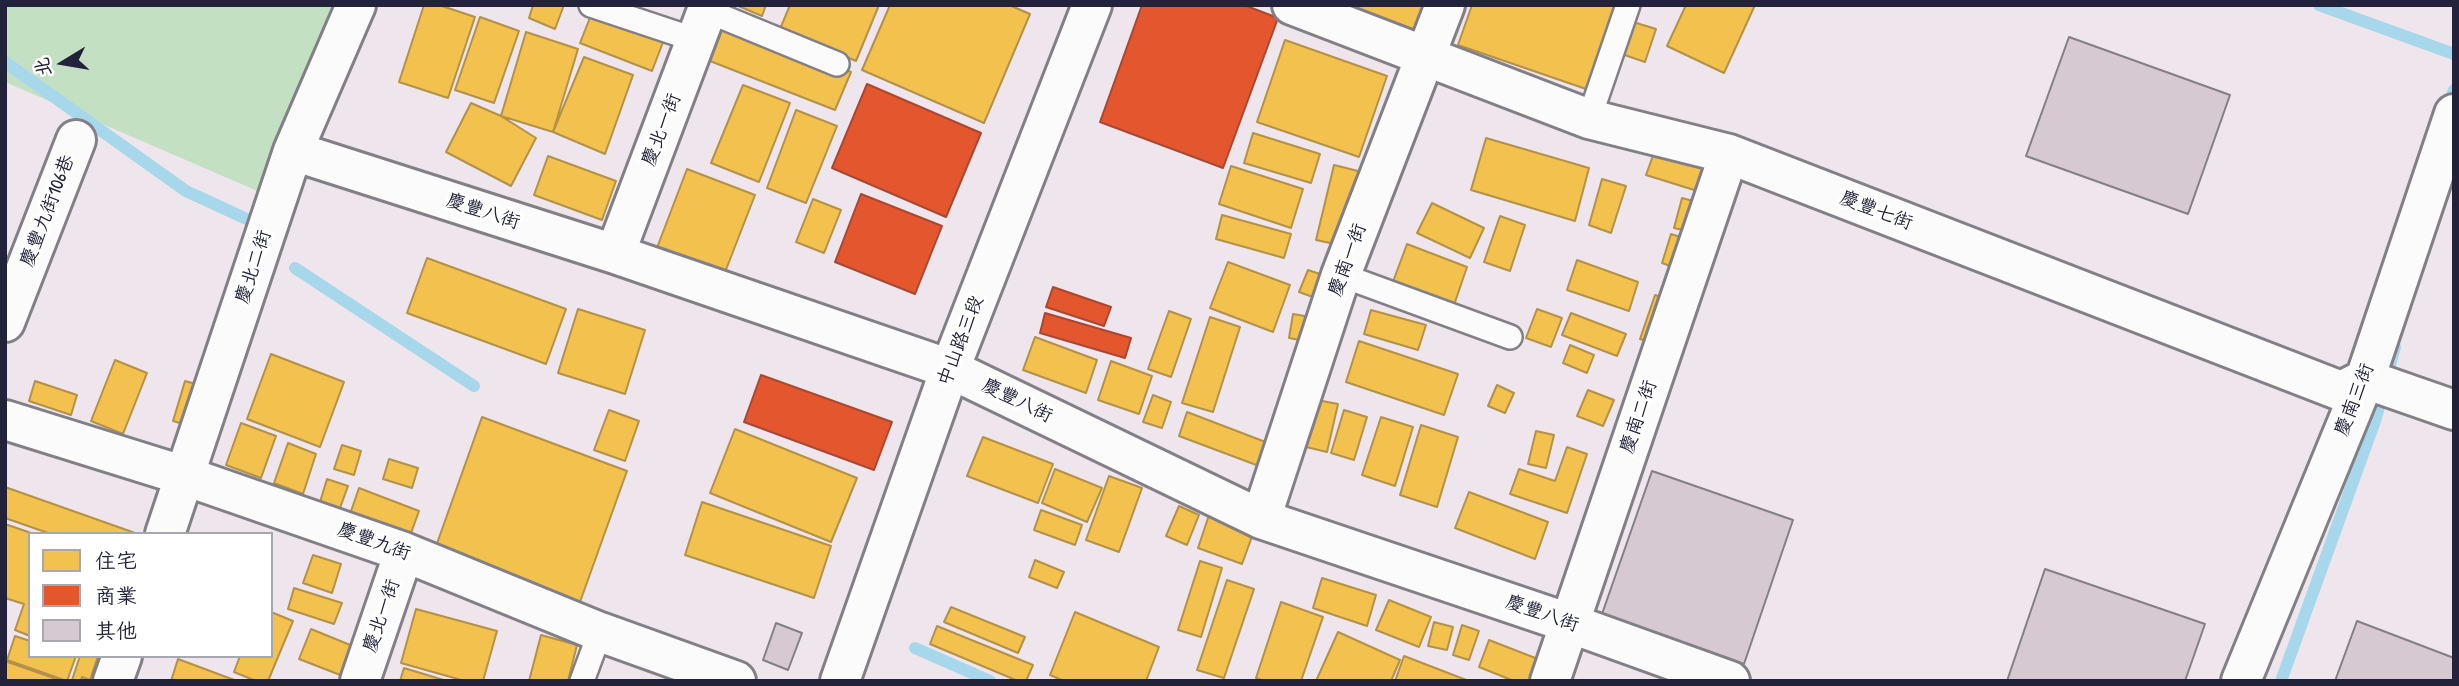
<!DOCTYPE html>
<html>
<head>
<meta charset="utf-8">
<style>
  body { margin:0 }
  #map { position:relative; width:2459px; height:686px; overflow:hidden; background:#eee6ec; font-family:"Patrick Hand","LXGW WenKai TC",sans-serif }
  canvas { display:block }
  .frame { position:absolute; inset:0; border:7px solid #22223b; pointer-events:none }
  .legend { position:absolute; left:28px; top:532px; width:245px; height:126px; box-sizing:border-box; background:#fff; border:2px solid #a7a7b1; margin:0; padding:9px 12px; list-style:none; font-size:21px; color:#22223b }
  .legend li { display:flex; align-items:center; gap:14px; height:35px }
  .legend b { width:35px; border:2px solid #a7a7b1 }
  .north { position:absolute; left:28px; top:28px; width:70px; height:70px; -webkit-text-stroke:5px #fff; paint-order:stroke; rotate:259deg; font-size:19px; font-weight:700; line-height:28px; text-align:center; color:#22223b }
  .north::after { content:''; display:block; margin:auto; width:24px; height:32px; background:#22223b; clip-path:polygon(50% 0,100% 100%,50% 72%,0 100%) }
</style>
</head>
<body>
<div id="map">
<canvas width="2459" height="686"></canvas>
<div class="frame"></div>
<ul class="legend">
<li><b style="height:19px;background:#f2c14e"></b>住宅</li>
<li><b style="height:19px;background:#e4572e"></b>商業</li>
<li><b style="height:19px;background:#d6c9d2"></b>其他</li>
</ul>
<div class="north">北</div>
</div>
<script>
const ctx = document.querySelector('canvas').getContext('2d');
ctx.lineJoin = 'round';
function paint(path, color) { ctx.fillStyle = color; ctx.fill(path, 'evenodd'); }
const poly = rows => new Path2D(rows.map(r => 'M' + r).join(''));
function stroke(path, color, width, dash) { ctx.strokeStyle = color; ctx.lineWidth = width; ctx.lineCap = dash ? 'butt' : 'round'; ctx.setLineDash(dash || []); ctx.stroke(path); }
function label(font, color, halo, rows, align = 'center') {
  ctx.font = font + ' "Patrick Hand","LXGW WenKai TC",sans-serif'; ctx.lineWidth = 7; ctx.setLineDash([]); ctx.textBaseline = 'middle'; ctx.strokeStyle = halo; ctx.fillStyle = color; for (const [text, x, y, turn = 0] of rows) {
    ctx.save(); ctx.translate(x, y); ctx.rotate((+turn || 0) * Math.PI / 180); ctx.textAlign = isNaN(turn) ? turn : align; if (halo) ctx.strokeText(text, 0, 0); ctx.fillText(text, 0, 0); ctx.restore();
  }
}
const green = poly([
  [5,5,346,5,276,199,5,82]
]);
const homes = poly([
  [424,5,439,5,475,17,448,98,399,82,424,5],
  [533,5,564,5,555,29,529,18,533,5],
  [736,5,766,5,762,16,736,5],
  [790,5,879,5,856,61,780,29,790,5],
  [890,5,1009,5,1030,14,984,123,862,70,890,5],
  [1346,5,1429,5,1420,32,1346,5],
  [1472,5,1615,5,1586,89,1458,45,1472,5],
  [1686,5,1755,5,1724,73,1667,46,1686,5],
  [593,10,665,37,652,71,580,43,593,10],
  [480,17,519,31,494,103,455,90,480,17],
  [1630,21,1656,29,1645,62,1619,53,1630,21],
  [725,22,851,72,835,110,710,61,725,22],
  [526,32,578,49,553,132,501,116,526,32],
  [1285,40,1387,76,1359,157,1257,122,1285,40],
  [584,57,633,75,605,154,553,132,584,57],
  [743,85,790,103,759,182,711,163,743,85],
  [471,103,501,116,536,138,511,186,446,152,471,103],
  [796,110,837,126,806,203,767,188,796,110],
  [1253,133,1320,154,1311,183,1244,163,1253,133],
  [1486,138,1589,168,1575,221,1471,190,1486,138],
  [1655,150,1715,169,1707,194,1646,175,1655,150],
  [548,156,616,181,602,220,534,195,548,156],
  [1334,165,1362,172,1344,246,1316,240,1334,165],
  [1231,166,1303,189,1291,228,1219,204,1231,166],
  [687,169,755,195,722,280,655,253,687,169],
  [1602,179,1626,186,1611,233,1589,225,1602,179],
  [1682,198,1704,204,1696,233,1674,228,1682,198],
  [813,199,841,210,824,253,796,242,813,199],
  [1432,203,1484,228,1470,258,1417,233,1432,203],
  [1222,215,1291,234,1284,258,1216,239,1222,215],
  [1500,216,1525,225,1510,271,1484,262,1500,216],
  [1671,234,1693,241,1684,271,1662,263,1671,234],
  [1407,244,1467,267,1452,311,1391,287,1407,244],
  [427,258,566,309,546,364,407,313,427,258],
  [1577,260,1638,282,1629,311,1567,290,1577,260],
  [1228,262,1290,285,1273,332,1210,308,1228,262],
  [1308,270,1329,277,1321,300,1299,292,1308,270],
  [1655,295,1675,302,1660,346,1640,339,1655,295],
  [578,309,645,330,625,394,558,373,578,309],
  [1537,309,1562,318,1551,347,1526,338,1537,309],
  [1371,310,1426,325,1418,350,1364,334,1371,310],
  [1169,311,1191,319,1171,377,1148,369,1169,311],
  [1571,313,1626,334,1617,356,1562,335,1571,313],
  [1293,314,1316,318,1311,342,1289,338,1293,314],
  [1210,317,1240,327,1213,412,1182,403,1210,317],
  [1035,337,1097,360,1086,393,1023,370,1035,337],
  [1359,341,1458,374,1444,415,1346,382,1359,341],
  [1570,345,1594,355,1587,373,1563,363,1570,345],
  [271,354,344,382,320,447,247,419,271,354],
  [115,360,147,373,123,434,91,421,115,360],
  [1111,361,1152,376,1139,414,1098,400,1111,361],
  [35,381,77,395,71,415,29,401,35,381],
  [185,381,203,386,190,426,173,421,185,381],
  [1497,385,1514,393,1505,413,1488,406,1497,385],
  [1588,390,1614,400,1603,426,1577,416,1588,390],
  [1153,395,1171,402,1162,428,1143,422,1153,395],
  [1312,399,1338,404,1327,452,1302,446,1312,399],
  [609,410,639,421,625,461,594,450,609,410],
  [1344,410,1367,417,1354,460,1331,453,1344,410],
  [1187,412,1276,446,1267,469,1179,436,1187,412],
  [482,417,627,471,580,602,435,549,482,417],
  [1381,417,1413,427,1395,486,1362,475,1381,417],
  [241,423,276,436,261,478,226,465,241,423],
  [1421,425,1458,437,1437,507,1400,495,1421,425],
  [735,429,857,478,831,542,710,493,735,429],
  [1536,431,1554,435,1546,468,1528,464,1536,431],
  [983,437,1053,464,1038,503,967,476,983,437],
  [288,443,316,454,303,494,274,483,288,443],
  [342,445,361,451,354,475,334,469,342,445],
  [1567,447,1587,454,1567,513,1510,494,1519,469,1555,481,1567,447],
  [389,459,418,468,412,488,383,479,389,459],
  [1055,469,1102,488,1087,522,1042,503,1055,469],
  [1109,476,1142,488,1119,552,1086,540,1109,476],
  [327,479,348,486,340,508,320,502,327,479],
  [5,487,138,534,51,534,5,518,5,487],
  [359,488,419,511,410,536,350,514,359,488],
  [1469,492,1548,522,1535,559,1455,528,1469,492],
  [702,502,831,546,814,598,685,555,702,502],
  [1179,506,1199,515,1187,545,1166,536,1179,506],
  [1041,510,1082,525,1075,545,1034,530,1041,510],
  [1209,515,1254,531,1242,564,1198,548,1209,515],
  [5,524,34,534,30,534,30,636,15,630,24,604,5,598,5,524],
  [313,555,341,564,332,593,303,583,313,555],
  [1035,560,1064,572,1057,588,1029,577,1035,560],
  [1200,561,1222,568,1201,637,1178,630,1200,561],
  [1322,578,1376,595,1367,626,1313,608,1322,578],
  [1227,580,1254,589,1224,678,1197,670,1227,580],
  [294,588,342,603,334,624,288,609,294,588],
  [1389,600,1431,617,1419,647,1376,630,1389,600],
  [1281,602,1323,617,1301,681,1264,681,1256,678,1281,602],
  [951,607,1025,637,1018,653,944,622,951,607],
  [416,609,497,631,483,681,465,681,401,663,416,609],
  [271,612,293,621,268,681,256,681,234,672,240,656,271,656,271,612],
  [1075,612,1159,647,1146,681,1064,681,1050,675,1075,612],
  [1434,622,1453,627,1447,650,1428,646,1434,622],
  [1462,625,1479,631,1469,660,1453,655,1462,625],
  [937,626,1033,665,1026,681,1018,681,930,644,937,626],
  [311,629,360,649,348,678,299,659,311,629],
  [1338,632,1400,660,1391,681,1316,681,1338,632],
  [541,635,577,645,568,681,529,681,541,635],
  [15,636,30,641,30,656,76,656,67,681,7,660,15,636],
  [1489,640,1543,661,1534,681,1514,681,1479,667,1489,640],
  [80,656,98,656,90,680,82,677,81,681,72,680,80,656],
  [1404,656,1469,681,1395,681,1404,656],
  [178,659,237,681,171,681,178,659],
  [5,661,62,681,5,681,5,661],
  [404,668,447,681,400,681,404,668]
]);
const shops = poly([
  [1142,5,1244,5,1278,18,1223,168,1100,122,1142,5],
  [867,84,981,133,946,217,832,168,867,84],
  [861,194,942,226,915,294,835,262,861,194],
  [1053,287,1111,307,1104,326,1046,307,1053,287],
  [1045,313,1131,338,1125,358,1040,333,1045,313],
  [761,375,892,422,874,470,744,422,761,375]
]);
const stream = poly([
  [2319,5,2454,54],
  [5,62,186,191,251,221],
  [2446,110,2454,90],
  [295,268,474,386],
  [915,648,990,681],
  [2281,681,2375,421,2395,347]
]);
const building = poly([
  [2069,37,2230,95,2188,214,2026,156,2069,37],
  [1652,471,1793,520,1744,664,1602,614,1652,471],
  [2045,569,2205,624,2185,681,2007,681,2045,569],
  [2357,621,2454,658,2454,681,2335,681,2357,621],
  [776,623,802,633,788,670,763,660,776,623]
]);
const lane = poly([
  [591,5,696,40],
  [708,11,837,64],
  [1589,119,1628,5],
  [1341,275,1510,337],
  [582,681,600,632]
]);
const street = poly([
  [1292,5,1589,119,1729,154,2341,391,2365,379,2454,410],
  [293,151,615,254,950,369,1261,519,1569,623,1730,681],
  [615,254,709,5],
  [5,322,76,140],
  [5,420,185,476,404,552,600,632,736,681],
  [1261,519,1341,275,1445,5],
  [165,534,293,151,356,5],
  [113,681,122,656],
  [360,681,404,552],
  [1550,681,1729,154],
  [2241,681,2365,379,2454,114]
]);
const primary = poly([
  [840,681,950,369,1092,5]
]);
const streetNames = [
  ["慶北一街",662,130,-69],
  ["慶豐九街106巷",48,211,-69],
  ["慶豐七街",1876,211,21],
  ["慶豐八街",483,212,18],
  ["慶南一街",1348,260,-70],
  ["慶北二街",254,267,-72],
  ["中山路三段",961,341,-69],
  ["慶南三街",2355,400,-69],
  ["慶豐八街",1017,401,26],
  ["慶南二街",1639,417,-71],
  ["慶豐九街",374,542,20],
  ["慶豐八街",1542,614,19],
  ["慶北一街",382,616,-71]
];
paint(green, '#c4e0c3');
paint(homes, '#f2c14e');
stroke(homes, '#b49148', 2);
paint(shops, '#e4572e');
stroke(shops, '#aa4732', 2);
stroke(stream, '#a7d7ea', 12);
paint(building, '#d6c9d2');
stroke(building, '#827f86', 2);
stroke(lane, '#827f86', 28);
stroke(street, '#827f86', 44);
stroke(primary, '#827f86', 44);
stroke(lane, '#fcfbfc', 23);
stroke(street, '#fcfbfc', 38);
stroke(primary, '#fcfbfc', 38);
label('19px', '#22223b', '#fff', streetNames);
</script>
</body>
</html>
